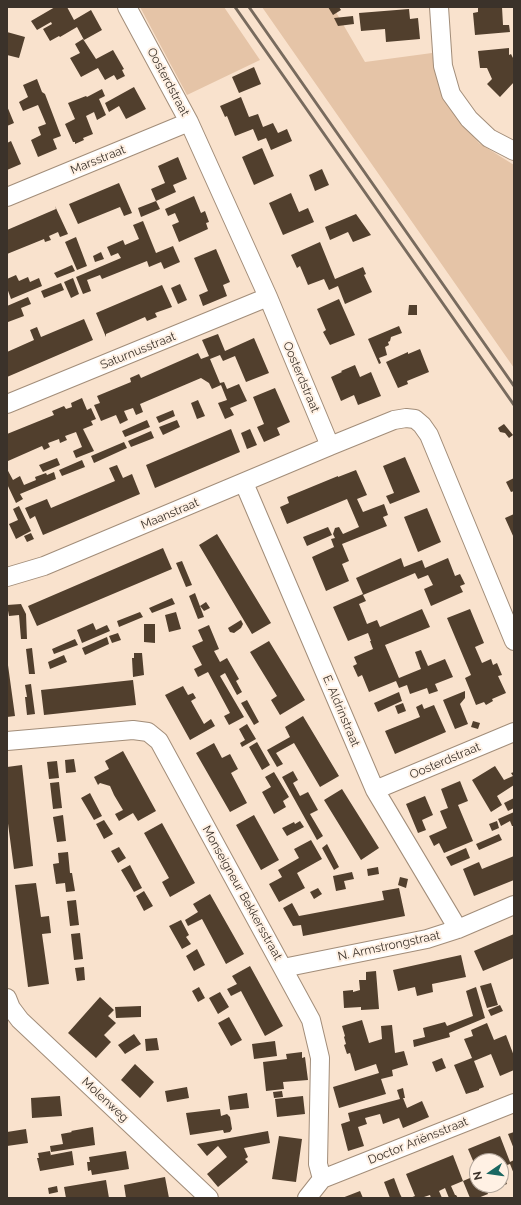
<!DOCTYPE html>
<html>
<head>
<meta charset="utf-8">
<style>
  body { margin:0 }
  #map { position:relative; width:521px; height:1205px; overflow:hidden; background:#f9e2cd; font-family:Raleway,sans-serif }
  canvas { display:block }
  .frame { position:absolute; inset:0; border:8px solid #3b322a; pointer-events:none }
  .north { position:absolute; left:469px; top:1153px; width:40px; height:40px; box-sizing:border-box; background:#fff1e4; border:1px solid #b1a59a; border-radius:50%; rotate:257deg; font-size:11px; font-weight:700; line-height:16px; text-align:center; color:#3b322a }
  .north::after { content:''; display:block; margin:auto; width:14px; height:18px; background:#1a6761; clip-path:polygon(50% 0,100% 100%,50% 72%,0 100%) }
</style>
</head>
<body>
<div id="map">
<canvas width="521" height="1205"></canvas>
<div class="frame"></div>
<div class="north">N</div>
</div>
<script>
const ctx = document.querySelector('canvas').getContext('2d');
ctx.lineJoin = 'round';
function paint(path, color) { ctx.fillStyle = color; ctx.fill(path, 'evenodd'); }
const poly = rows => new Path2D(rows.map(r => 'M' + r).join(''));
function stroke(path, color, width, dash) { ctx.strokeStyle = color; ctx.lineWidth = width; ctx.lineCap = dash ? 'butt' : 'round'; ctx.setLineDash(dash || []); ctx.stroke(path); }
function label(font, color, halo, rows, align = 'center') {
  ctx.font = font + ' Raleway,sans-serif'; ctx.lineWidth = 4; ctx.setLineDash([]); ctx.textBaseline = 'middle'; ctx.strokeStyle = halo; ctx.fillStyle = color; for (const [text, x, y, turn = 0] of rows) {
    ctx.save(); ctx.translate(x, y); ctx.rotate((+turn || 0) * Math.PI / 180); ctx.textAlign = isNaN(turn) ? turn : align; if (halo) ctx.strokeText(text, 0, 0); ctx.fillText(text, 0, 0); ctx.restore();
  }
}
const green = poly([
  [140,7,224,7,260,60,187,95],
  [262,7,333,7,365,62,432,53,439,87,459,120,479,143,514,165,514,368]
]);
const building = poly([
  [55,7,67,7,74,20,91,10,102,30,84,40,77,27,60,37,59,36,50,41,43,29,52,24,51,22,37,30,31,21],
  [328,7,339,7,341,10,333,15],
  [478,7,502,7,503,25,509,25,510,32,475,35,473,13,478,12],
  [409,9,410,19,418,18,420,39,386,42,385,29,361,31,359,13],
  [353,16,354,24,338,26,334,18],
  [7,32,25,37,19,58,7,55],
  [83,39,96,59,113,50,124,69,122,70,125,76,117,80,114,75,105,80,98,68,81,77,70,58,80,53,75,44],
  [509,48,509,55,511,54,514,60,514,82,500,97,487,84,492,79,487,68,480,68,478,51],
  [254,67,261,84,239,93,232,77],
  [37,79,42,92,45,94,61,136,53,139,57,149,38,157,31,140,41,135,38,127,46,124,38,105,23,111,19,102,28,97,23,85],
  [134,87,146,109,126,119,119,106,109,112,105,103],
  [102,89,105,96,99,99,106,115,97,120,94,112,86,116,93,134,83,138,84,140,75,144,75,142,73,142,65,124,75,119,68,103,86,96,87,97],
  [241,97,249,117,258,114,263,127,273,123,278,133,287,129,292,141,271,150,266,138,258,141,253,129,235,136,227,116,225,117,220,106],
  [7,106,14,123,7,126],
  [11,141,21,164,7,170,7,143],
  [262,148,274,176,254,185,242,157],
  [178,157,187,179,173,185,176,192,156,201,151,189,165,183,158,166],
  [322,169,329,185,315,191,309,175],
  [119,183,132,213,124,216,120,207,78,224,69,204],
  [291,193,299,212,308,208,314,222,283,235,269,203],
  [194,196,201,213,205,211,209,222,206,223,208,229,179,242,172,225,179,222,175,213,168,216,165,209],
  [156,201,160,209,141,217,138,208],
  [55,206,68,234,60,237,58,232,49,236,51,240,45,242,44,239,7,254,7,230,56,209],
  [356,214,371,235,353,242,348,232,330,240,325,227],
  [143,221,156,253,173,246,180,262,164,269,161,262,149,267,147,261,102,279,100,275,87,280,91,291,83,294,76,277,121,258,118,253,111,256,107,247,123,240,125,245,139,239,133,225],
  [76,237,87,266,77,270,65,242],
  [320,242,335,279,363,267,366,274,364,275,372,292,345,304,338,286,329,290,324,279,308,285,300,266,297,268,291,255],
  [216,249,230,282,223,285,227,296,203,306,199,295,208,291,194,258],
  [101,252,104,259,95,262,93,256],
  [72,265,75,271,57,278,54,273],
  [16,275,19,281,28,277,30,282,39,278,42,286,11,299,7,288,7,279],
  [73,278,79,294,71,298,64,282],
  [61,283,64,290,44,298,41,291],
  [180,284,187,300,178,304,171,288],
  [162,285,172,307,155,313,157,317,147,321,145,317,106,334,106,337,96,313],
  [28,297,31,304,21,308,24,316,8,322,7,319,7,306],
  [339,299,355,335,330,345,323,332,326,330,317,309],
  [409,305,417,305,417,315,408,315],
  [84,319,93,340,7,377,7,352,34,340,30,330,37,327,41,337],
  [399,326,402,333,391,337,390,341,388,342,389,345,385,347,387,355,379,358,381,363,379,364,368,339],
  [218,334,225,351,254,338,269,373,246,382,235,356,223,361,220,355,210,359,220,383,224,382,227,389,239,384,247,401,230,408,234,415,225,419,218,403,227,400,221,385,212,389,209,383,201,378,140,404,143,412,136,415,133,408,124,411,128,420,120,424,116,415,101,421,94,405,100,403,97,396,131,382,130,378,139,374,141,378,198,353,201,359,209,356,202,340],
  [420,349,429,372,407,381,408,384,398,388,386,362,408,352,408,354],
  [355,365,360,377,371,372,381,396,358,405,354,395,341,401,331,377,342,372,341,371],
  [275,388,290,422,277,428,280,435,264,442,257,427,264,424,253,397],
  [82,398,87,410,91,408,96,419,91,421,93,425,83,429,94,451,76,458,73,451,82,447,76,432,65,436,67,440,60,443,59,439,48,443,50,447,44,450,42,446,8,461,7,458,7,434,54,415,52,411,64,406,66,409,72,407,71,403],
  [198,400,205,416,197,419,191,403],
  [173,410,175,416,159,423,156,417],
  [147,420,150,427,125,437,122,431],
  [177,420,180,427,163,435,159,427],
  [504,424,513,435,509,438,505,433,500,432,498,428],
  [231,429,240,452,155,488,146,465],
  [250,429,257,445,247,449,241,433],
  [151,431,154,438,131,447,128,441],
  [124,442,127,448,94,463,91,456],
  [405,457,420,492,390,504,386,496,394,493,383,466],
  [57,458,60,465,43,472,39,465],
  [82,460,85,467,62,476,59,470],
  [117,465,123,478,132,474,140,494,43,535,35,516,30,519,25,508,47,499,51,508,115,481,109,468],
  [7,469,13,480,20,476,24,485,36,480,35,477,46,473,47,475,54,472,56,479,20,494,23,499,16,503,7,484],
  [356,470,367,495,357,499,363,512,384,504,388,515,383,517,387,526,342,544,349,561,342,564,349,581,326,591,312,557,334,547,331,539,335,538,333,534,335,528,339,527,343,534,359,527,347,499,287,524,280,507,289,503,287,497,338,476,338,477],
  [514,478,514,491,511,492,506,482],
  [19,506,31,531,16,539,9,524,18,520,13,509],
  [427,508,441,542,418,552,404,517],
  [514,514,514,538,505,518],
  [328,527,332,535,307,546,303,537],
  [31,533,34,539,27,542,24,536],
  [217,534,271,623,252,634,199,545],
  [163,548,172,569,37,626,28,606],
  [401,558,404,567,422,560,425,568,448,558,455,576,460,574,465,584,460,586,463,592,431,606,424,589,433,585,428,575,418,579,415,573,363,595,366,601,359,604,367,624,377,620,380,627,422,609,430,627,385,645,399,678,421,669,415,652,421,650,428,666,445,659,453,677,435,684,438,691,429,694,427,688,410,694,407,685,399,688,396,681,369,692,362,675,358,677,353,666,357,664,354,657,373,649,370,641,371,641,368,633,348,641,333,607,363,594,356,578],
  [182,561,192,585,186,587,176,563],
  [195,593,204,617,198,619,189,596],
  [172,598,175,604,152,613,149,608],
  [206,602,210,608,204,611,200,606],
  [21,604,26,614,27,639,21,639,19,615,9,616,7,605],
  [470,609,484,643,475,647,482,663,491,659,493,665,497,663,502,675,498,676,506,693,492,699,493,701,486,705,484,702,476,705,465,678,471,675,447,618],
  [140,612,143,617,119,627,117,621],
  [176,612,181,629,169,632,165,615],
  [241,620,243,624,241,628,234,633,230,632,228,628],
  [93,623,96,630,107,625,110,631,82,643,77,630],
  [144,624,155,624,155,643,144,642],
  [209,625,219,649,214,651,220,662,227,658,239,679,236,681,242,692,237,695,225,673,220,676,244,717,229,725,224,716,230,713,208,672,198,677,194,669,202,665,192,646,203,641,198,630],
  [118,633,121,640,112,643,109,636],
  [107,637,109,644,85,655,82,648],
  [75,639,78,645,54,654,52,649],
  [269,641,305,700,280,715,271,700,277,696,250,652],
  [32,648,35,674,29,674,26,649],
  [134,653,142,653,144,675,133,677,132,658,134,658],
  [64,655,67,662,50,669,48,662],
  [7,658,15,716,7,717],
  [133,680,136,705,44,715,41,690],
  [31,684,35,714,27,715,25,697,27,697,25,685],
  [183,686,188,695,193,693,196,698,191,701,204,724,211,719,215,726,190,740,165,695],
  [465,691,465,698,460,704,468,724,455,729,443,700],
  [399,692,402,701,378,712,374,703],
  [247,700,259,722,254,725,241,703],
  [403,703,406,711,398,714,395,706],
  [422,704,424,709,434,705,446,732,395,754,385,731,420,717,416,707],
  [303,716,339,776,320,787,294,743,276,753,283,764,277,767,267,750,290,737,285,727],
  [473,721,480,723,478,729,471,727],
  [247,724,256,739,242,747,240,743,245,740,239,729],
  [257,742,270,765,262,770,249,747],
  [214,743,222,758,230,754,238,769,231,773,247,803,230,812,196,753],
  [123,751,156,811,138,821,133,813,119,821,115,814,123,810,114,795,110,786,100,783,98,785,94,777,109,769,105,761],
  [74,759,76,772,66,773,65,760],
  [57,761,59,778,49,779,47,762],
  [22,765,33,866,14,869,7,816,7,767],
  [495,766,504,780,513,776,511,773,514,772,514,785,497,796,502,805,491,812,472,780],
  [293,771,298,780,293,783,300,796,308,792,318,810,310,814,323,836,317,840,282,777],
  [274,772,289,797,283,801,286,807,274,814,262,792,271,787,265,777],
  [460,781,468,801,458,805,473,841,444,853,439,843,434,846,429,836,447,828,440,811,448,808,441,789],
  [59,782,62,808,53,809,50,783],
  [342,789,379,848,361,860,324,800],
  [90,793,102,816,94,820,81,798],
  [425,796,433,815,422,820,426,830,418,833,406,804],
  [514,798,514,808,508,811,504,803],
  [514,812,514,826,512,826,510,821,501,826,498,819],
  [63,815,66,841,57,842,53,817],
  [254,815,279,860,261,870,236,825],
  [104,820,113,834,104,839,96,824],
  [300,821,304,827,287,836,282,828,294,822,295,824],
  [497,821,499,828,492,831,489,824],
  [162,823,195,883,170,897,162,882,169,878,144,833],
  [499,834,502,840,479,850,476,844],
  [311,840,322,859,297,873,305,888,279,902,269,884,282,877,278,870,299,858,294,849],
  [327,844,339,867,334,870,322,848],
  [119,847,126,858,118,863,111,851],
  [466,848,470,858,451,866,446,857],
  [68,852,70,873,72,873,75,891,66,892,65,883,56,884,53,864,59,863,58,853],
  [514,856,514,880,474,896,463,869,479,862,482,869],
  [130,865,142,888,134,892,121,870],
  [378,867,379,874,368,876,367,869],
  [352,872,354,879,344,881,346,889,336,891,333,876],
  [400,877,408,879,406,888,398,885],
  [36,883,41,917,49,916,51,933,42,934,49,984,28,987,15,885],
  [318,888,322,894,314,899,310,892],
  [399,888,405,916,303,936,301,925,293,926,283,908,292,903,299,916,384,900,382,891],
  [144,891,153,906,144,911,136,896],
  [210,894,244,954,226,964,202,919,188,926,185,920,198,912,193,904],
  [76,900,79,925,70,926,67,901],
  [181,920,189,935,186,937,191,944,182,949,169,926],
  [80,933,83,959,74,960,71,934],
  [514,934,514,958,483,971,474,951],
  [197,949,205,965,194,971,186,956],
  [461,955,466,977,432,984,433,992,417,996,415,987,398,991,393,970],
  [250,966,283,1026,265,1036,241,991,231,996,227,989,237,984,232,976],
  [84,967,85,980,77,981,75,968],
  [376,971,379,1009,361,1010,361,1007,344,1008,343,991,353,990,353,992,360,990,359,980,366,980,366,972],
  [491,983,498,1005,487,1008,480,986],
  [199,987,205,998,198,1002,192,991],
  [476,987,485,1018,449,1033,450,1037,414,1047,413,1040,425,1037,423,1028,445,1022,447,1026,473,1016,466,991],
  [220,992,229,1007,218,1014,209,998],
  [100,997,114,1010,108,1016,116,1023,104,1035,111,1042,96,1058,68,1033],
  [500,1005,503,1011,491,1016,488,1010],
  [141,1006,141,1017,116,1018,115,1007],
  [229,1017,242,1040,231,1046,218,1023],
  [362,1020,369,1043,382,1039,381,1026,392,1025,395,1053,404,1051,408,1065,392,1070,393,1076,381,1079,386,1094,339,1108,333,1087,379,1073,376,1064,355,1071,350,1053,347,1054,344,1045,346,1044,344,1037,345,1036,342,1026],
  [487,1023,494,1040,506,1035,514,1056,514,1070,500,1076,491,1054,474,1061,484,1087,479,1089,479,1090,466,1094,454,1065,472,1058,464,1039,473,1036,471,1030],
  [134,1034,141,1044,125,1054,118,1045],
  [157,1038,159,1050,146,1051,145,1039],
  [275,1041,277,1056,254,1059,252,1044],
  [302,1052,302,1058,305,1057,308,1080,283,1082,284,1089,266,1091,263,1062,287,1059,286,1054],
  [442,1058,446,1068,436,1072,432,1062],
  [135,1064,154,1082,140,1098,121,1080],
  [187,1087,189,1098,167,1102,165,1091],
  [403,1088,405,1098,403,1098,407,1108,422,1101,429,1117,403,1128,399,1118,383,1124,380,1114,365,1118,367,1124,358,1127,364,1146,348,1151,341,1124,350,1121,348,1113,400,1099,397,1090],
  [282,1091,283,1097,274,1098,273,1092],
  [247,1093,249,1108,230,1110,228,1096],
  [60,1096,62,1116,32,1118,31,1098],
  [303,1096,305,1114,277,1117,275,1099],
  [220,1109,221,1116,227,1114,230,1117,232,1129,230,1132,224,1133,223,1130,190,1135,186,1113],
  [93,1127,95,1145,51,1152,50,1146,63,1144,61,1134,72,1132,71,1131],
  [26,1129,28,1143,7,1146,7,1132],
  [268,1131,270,1143,244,1148,248,1157,245,1159,248,1162,218,1187,207,1174,227,1157,218,1146,207,1156,197,1144],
  [514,1132,514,1149,508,1134],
  [279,1136,302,1139,296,1182,272,1179],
  [500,1136,510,1162,514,1160,514,1174,510,1164,501,1167,501,1161,477,1161,477,1170,468,1149],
  [50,1151,51,1156,51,1155,72,1151,74,1165,40,1171,37,1158,39,1158,38,1153],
  [126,1151,129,1169,92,1175,91,1170,88,1171,87,1162,90,1162,89,1157],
  [453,1155,463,1181,477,1175,477,1185,480,1185,481,1188,485,1187,488,1194,478,1198,470,1198,463,1181,451,1186,455,1195,456,1195,458,1198,449,1198,445,1188,439,1191,442,1198,431,1198,430,1195,421,1198,410,1198,415,1196,406,1174],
  [503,1175,507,1184,501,1186,501,1176],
  [165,1177,169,1198,126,1198,124,1185],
  [394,1178,400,1194,402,1198,390,1198,384,1182],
  [106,1180,109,1198,66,1198,64,1187],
  [57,1186,58,1192,49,1194,48,1188],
  [360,1191,363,1198,342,1198]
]);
const street = poly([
  [127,7,189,122,268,297,330,446,394,420,406,418,415,419,422,425,429,435,514,641],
  [439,7,443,66,451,94,469,119,489,138,514,151],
  [7,197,189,122],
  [7,404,268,297],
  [244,483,375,790,458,929],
  [7,577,44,566,330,446],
  [7,741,133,730,148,732,159,741,311,1020,320,1058,318,1164,322,1179,307,1198],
  [375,790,514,732],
  [283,968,427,939,458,929,514,905],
  [7,998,11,1008,20,1020,209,1198],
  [322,1179,514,1103]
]);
const rail = poly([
  [235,7,514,405],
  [249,7,514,386]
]);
const streetNames = [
  ["Oosterdstraat",168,82,62],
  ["Marsstraat",98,160,-22],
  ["Saturnusstraat",138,351,-22],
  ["Oosterdstraat",301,377,67],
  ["Maanstraat",170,514,-23],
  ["E. Aldrinstraat",341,711,67],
  ["Oosterdstraat",445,761,-23],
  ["Monseigneur Bekkersstraat",242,893,61],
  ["N. Armstrongstraat",389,946,-12],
  ["Molenweg",105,1100,43],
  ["Doctor Ariënsstraat",418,1141,-22]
];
paint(green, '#e5c4a7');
paint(building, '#513f2d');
stroke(street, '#a28d79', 20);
stroke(street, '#fff', 18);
stroke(rail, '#786b5e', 3);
label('12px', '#3b322a', '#fff1e4', streetNames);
</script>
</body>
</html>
